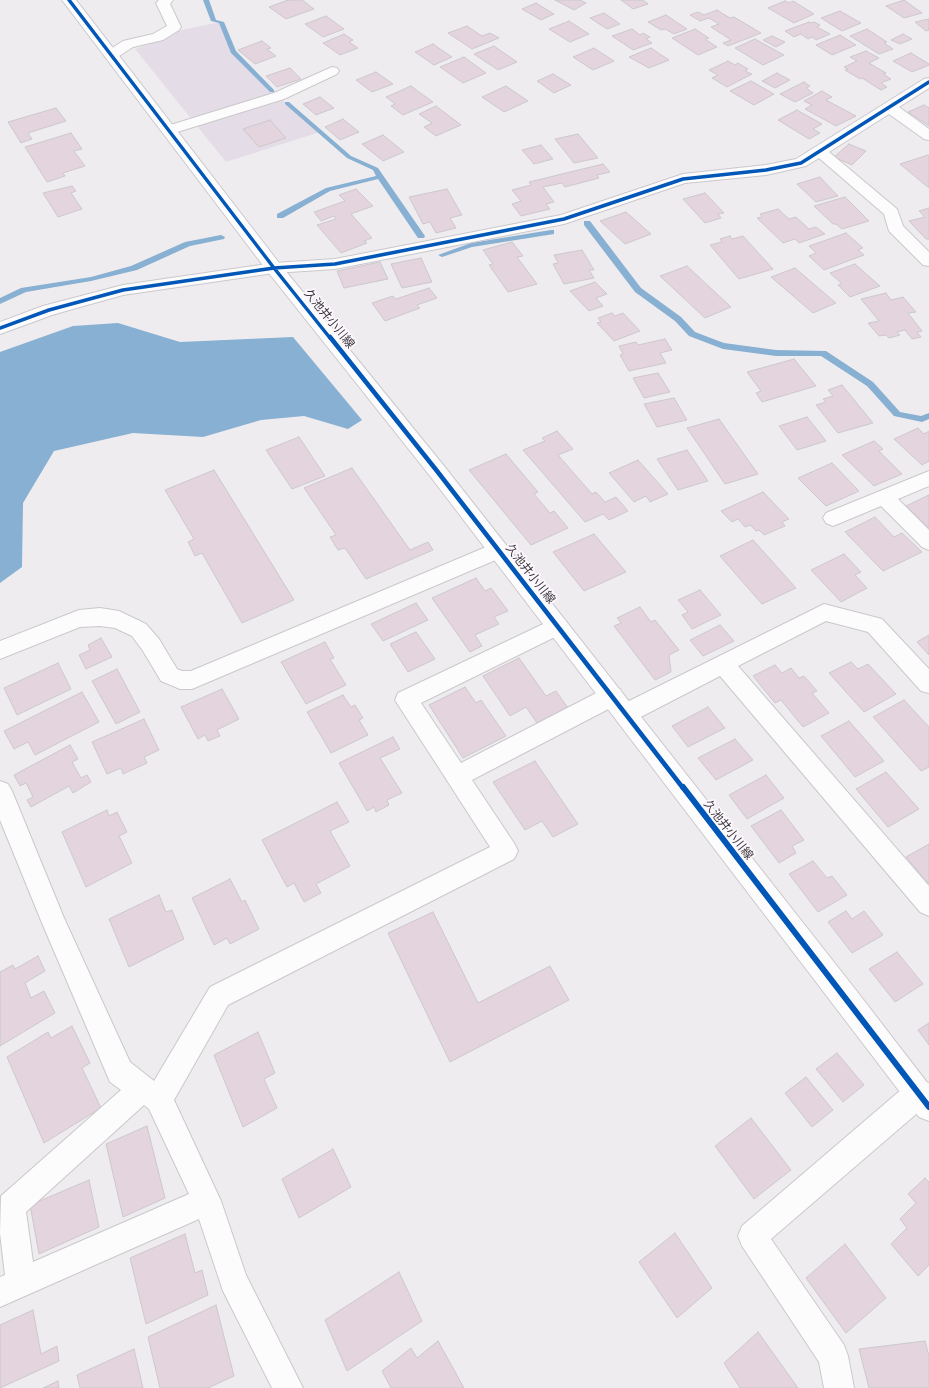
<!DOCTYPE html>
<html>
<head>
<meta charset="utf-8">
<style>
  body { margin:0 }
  canvas { display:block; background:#efecf0 }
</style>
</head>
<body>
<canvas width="929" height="1388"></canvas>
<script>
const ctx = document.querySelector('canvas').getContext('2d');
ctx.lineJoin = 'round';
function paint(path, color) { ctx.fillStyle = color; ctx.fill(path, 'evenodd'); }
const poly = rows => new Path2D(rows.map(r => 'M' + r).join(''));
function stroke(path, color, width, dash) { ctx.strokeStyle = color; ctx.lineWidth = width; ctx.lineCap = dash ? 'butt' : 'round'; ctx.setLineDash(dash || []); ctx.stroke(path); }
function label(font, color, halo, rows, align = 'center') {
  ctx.font = font + ' Manrope,"Noto Sans JP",sans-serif'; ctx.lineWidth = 3.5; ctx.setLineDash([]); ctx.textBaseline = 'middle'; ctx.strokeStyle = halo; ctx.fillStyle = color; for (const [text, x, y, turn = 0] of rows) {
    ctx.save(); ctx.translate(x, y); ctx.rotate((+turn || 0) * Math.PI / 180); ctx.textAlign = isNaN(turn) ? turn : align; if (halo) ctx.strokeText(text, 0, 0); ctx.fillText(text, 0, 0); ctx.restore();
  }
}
const built = poly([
  [221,22,233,52,272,91,320,132,226,162,135,49,164,39,171,32]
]);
const water = poly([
  [118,323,180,342,293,337,362,420,348,429,304,416,261,420,203,437,133,433,54,451,23,503,22,567,0,583,0,352,73,326]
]);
const stream = poly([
  [203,0,209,0,216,20,224,22,236,51,274,90,274,92,270,92,231,53,219,23,211,21,203,0],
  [285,102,289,102,351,156,378,168,425,236,424,238,418,238,378,179,330,191,283,218,277,218,277,214,326,188,376,176,373,170,347,158,285,104,285,102],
  [584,221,590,221,641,288,681,317,695,332,724,343,776,350,826,351,873,382,900,412,921,416,929,413,929,419,922,422,894,416,867,386,821,356,776,356,723,349,689,336,675,321,635,292,584,225,584,221],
  [551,230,554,230,554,234,472,247,442,257,438,255,471,243,551,230],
  [221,235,225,237,224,239,190,246,137,270,91,281,26,292,0,304,0,298,21,288,91,277,131,266,185,242,221,235]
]);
const building = poly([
  [288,0,302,0,314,9,286,19,269,7,288,0],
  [555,0,580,0,586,3,574,10,555,0],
  [621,0,643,0,648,4,633,9,621,0],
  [904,0,922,13,904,18,886,6,904,0],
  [785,1,789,3,793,1,814,14,794,23,768,8,785,1],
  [536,3,554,14,541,20,522,9,536,3],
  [717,10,730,18,734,17,761,33,728,46,723,43,731,40,711,27,719,24,709,18,700,21,690,15,698,12,704,15,717,10],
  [840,11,861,23,842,31,821,18,840,11],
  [604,13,620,24,607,29,590,18,604,13],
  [666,15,687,29,674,34,665,29,661,30,648,22,666,15],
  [326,16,344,29,323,37,305,24,326,16],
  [929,19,929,30,926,31,915,22,929,19],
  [569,21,589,34,570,42,549,29,569,21],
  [809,22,811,23,814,22,820,25,817,27,830,34,816,40,812,37,808,39,801,34,794,37,785,31,809,22],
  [467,26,482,36,490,33,499,38,472,49,448,33,467,26],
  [632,29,640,35,643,33,650,37,646,39,652,43,633,50,612,36,632,29],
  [695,29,709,38,705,39,717,47,698,55,672,38,695,29],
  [867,29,887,42,884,43,893,49,879,54,850,36,867,29],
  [344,34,353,40,349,42,358,48,340,55,323,43,344,34],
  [903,34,912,39,900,44,891,40,903,34],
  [840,35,856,45,832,55,816,45,840,35],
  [772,36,785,42,776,47,763,40,772,36],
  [755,39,784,55,763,65,735,48,755,39],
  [262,41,271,48,267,49,276,56,255,64,238,50,262,41],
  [433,44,452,57,434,65,415,52,433,44],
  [494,46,517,62,498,70,474,54,494,46],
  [594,48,614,61,593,70,573,57,594,48],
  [651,48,669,60,649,68,629,57,651,48],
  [866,51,879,58,869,63,886,73,883,74,891,79,881,83,887,87,881,90,862,78,860,79,845,70,848,69,844,67,857,61,850,57,866,51],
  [911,53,929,64,929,65,912,72,893,61,911,53],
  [464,57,486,73,463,83,440,67,464,57],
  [728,61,735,65,738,63,748,69,745,71,752,74,727,87,712,78,718,75,709,70,728,61],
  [290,68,301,79,277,87,266,76,290,68],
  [376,72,393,84,372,92,356,80,376,72],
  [777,73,790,80,775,88,762,81,777,73],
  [553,74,571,85,554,93,537,81,553,74],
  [751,81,774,94,754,105,730,91,751,81],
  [804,82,810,86,806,88,813,93,795,102,780,94,804,82],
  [411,86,433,102,403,115,391,106,395,104,386,97,411,86],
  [506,86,528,101,504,112,482,97,506,86],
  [822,91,832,97,826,100,856,116,836,126,805,109,812,105,804,101,822,91],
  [320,97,334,108,316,115,303,104,320,97],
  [924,105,929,108,929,126,908,112,924,105],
  [436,106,461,125,436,136,424,127,432,123,419,114,436,106],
  [56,108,66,121,28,133,32,139,21,143,8,122,56,108],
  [797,110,822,124,813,129,820,133,809,139,778,120,797,110],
  [343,119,359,132,340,140,325,127,343,119],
  [270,120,286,138,259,147,243,129,270,120],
  [71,133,82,149,74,151,85,166,63,173,65,176,47,182,25,147,71,133],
  [578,134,598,158,574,163,555,139,578,134],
  [383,135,404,152,383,161,362,144,383,135],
  [849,144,866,151,852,165,834,157,849,144],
  [541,145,553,159,534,164,522,150,541,145],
  [928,155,929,156,929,188,900,164,928,155],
  [603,164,610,172,597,175,599,178,565,187,562,183,543,187,554,202,546,204,550,209,521,216,512,204,521,201,512,190,531,185,529,182,603,164],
  [820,177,838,196,816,202,797,184,820,177],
  [72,186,76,191,71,193,82,209,58,217,43,193,72,186],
  [356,189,373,206,351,214,372,238,364,241,367,243,341,253,317,225,336,219,334,216,321,221,314,212,345,201,339,195,356,189],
  [447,189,462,215,450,218,456,228,436,233,430,222,423,224,409,197,447,189],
  [705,193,724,213,718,214,721,218,705,223,683,199,705,193],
  [845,197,869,221,842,229,836,224,833,224,814,206,845,197],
  [929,208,929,239,926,239,909,221,925,217,919,211,929,208],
  [778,209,789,219,796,217,809,229,816,227,825,234,799,243,795,239,783,243,757,218,762,217,760,214,778,209],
  [626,212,651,234,625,244,600,221,626,212],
  [846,233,863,248,858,250,864,255,824,270,809,256,816,253,809,246,846,233],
  [730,236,732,239,743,236,773,269,739,279,710,245,722,242,720,239,730,236],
  [512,242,523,256,517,257,537,284,508,292,489,265,493,264,483,250,512,242],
  [582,250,594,270,589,270,594,278,564,284,553,264,558,263,554,255,582,250],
  [421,258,432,282,402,288,391,264,421,258],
  [380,262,388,279,344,288,337,271,380,262],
  [855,264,880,286,850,297,838,285,842,284,830,273,855,264],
  [687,266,731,307,705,318,660,276,687,266],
  [795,268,836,303,813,313,771,277,795,268],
  [595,282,607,294,596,298,603,306,589,311,570,291,595,282],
  [429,288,437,298,417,305,420,308,385,321,372,303,393,296,396,299,429,288],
  [886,293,891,300,903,297,916,312,908,313,922,331,917,332,921,337,912,339,905,330,897,332,900,335,889,338,886,335,879,336,868,323,879,321,861,299,886,293],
  [612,313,615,316,623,313,640,331,614,341,597,323,601,322,598,318,612,313],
  [665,339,672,350,660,353,666,363,629,371,620,355,623,354,619,346,636,342,638,345,665,339],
  [794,359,816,386,762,402,756,393,761,391,747,372,794,359],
  [658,373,670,392,644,398,633,378,658,373],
  [842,385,873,423,838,433,816,405,826,402,823,399,833,396,828,390,842,385],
  [674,398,687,420,657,427,644,404,674,398],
  [807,417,826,441,797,450,779,426,807,417],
  [719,419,758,474,725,484,687,428,719,419],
  [918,428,924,434,929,431,929,461,922,465,894,439,918,428],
  [557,431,573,449,558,455,592,494,596,492,605,502,616,497,628,511,609,520,603,514,585,522,523,450,545,441,542,438,557,431],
  [299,437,325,476,292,489,266,450,299,437],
  [874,441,883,449,879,451,902,474,874,486,842,455,874,441],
  [687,450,708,481,678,490,657,459,687,450],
  [506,454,538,492,534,494,550,513,554,511,568,528,531,545,469,470,506,454],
  [638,460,668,494,650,502,646,496,634,502,609,473,638,460],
  [832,463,859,491,826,506,798,478,832,463],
  [352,468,410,550,428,542,433,550,366,579,345,548,338,550,330,537,336,535,304,488,352,468],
  [214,470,294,600,242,623,202,553,195,556,188,542,194,539,165,490,214,470],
  [763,492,789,519,782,522,785,526,764,535,759,530,756,531,750,525,745,527,738,519,732,522,721,511,763,492],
  [929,495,929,528,906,506,929,495],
  [875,517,894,537,902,533,922,552,883,571,845,532,875,517],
  [594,534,626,572,584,591,553,552,594,534],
  [753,540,796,588,762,604,720,556,753,540],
  [844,554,861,572,855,575,867,588,841,602,811,570,844,554],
  [476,578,485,591,491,588,508,611,494,617,499,624,475,635,482,646,470,652,432,598,476,578],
  [700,590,721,615,692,629,682,615,688,612,678,600,700,590],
  [416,603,428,620,383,641,371,624,416,603],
  [640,607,651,622,655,620,679,650,669,655,671,672,655,680,614,626,621,623,617,618,640,607],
  [720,625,734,641,703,656,690,640,720,625],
  [416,632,435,659,408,672,390,644,416,632],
  [929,635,929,655,917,642,929,635],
  [101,638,112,657,86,669,79,655,90,650,88,645,101,638],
  [325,642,334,658,330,659,346,685,306,704,281,662,325,642],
  [519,658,546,696,556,691,568,708,537,723,526,707,510,716,483,676,519,658],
  [851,662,858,669,868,664,896,694,864,712,829,673,851,662],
  [58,663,71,689,17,715,4,688,58,663],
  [775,665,782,673,791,668,799,678,804,676,817,691,812,693,829,713,803,727,781,700,775,703,753,676,775,665],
  [117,669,140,712,116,724,92,681,117,669],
  [465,687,476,703,481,700,506,736,463,758,429,705,465,687],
  [222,689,239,719,217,730,220,736,208,741,205,735,198,739,181,707,222,689],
  [82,692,99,722,35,755,28,742,14,749,4,731,82,692],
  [343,695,351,707,355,705,363,718,359,720,368,735,331,753,307,712,343,695],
  [904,700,929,727,929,767,921,771,873,717,904,700],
  [708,707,725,728,688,747,672,726,708,707],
  [144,719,159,750,144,757,147,763,123,774,121,768,107,774,92,742,144,719],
  [849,721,884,761,855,777,821,736,849,721],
  [393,737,400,749,380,758,402,793,387,800,389,805,376,812,374,807,367,811,339,763,393,737],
  [735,739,753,760,716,780,698,758,735,739],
  [70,745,78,759,72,762,81,778,87,775,91,782,73,793,69,786,31,807,27,800,33,797,26,783,20,786,14,775,70,745],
  [535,761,578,824,553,837,542,821,525,830,493,782,535,761],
  [886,772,919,809,888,827,856,789,886,772],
  [766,775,784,798,747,819,729,795,766,775],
  [337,802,349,822,330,831,350,866,316,884,321,893,304,902,294,883,287,887,262,840,337,802],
  [107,810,109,816,117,812,127,832,119,836,132,863,86,887,62,832,107,810],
  [781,810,804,840,792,846,796,853,779,863,751,826,781,810],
  [929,844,929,883,928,883,906,857,929,844],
  [813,861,827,878,832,876,847,895,818,912,789,874,813,861],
  [230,879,242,902,245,900,259,929,230,944,227,938,214,945,192,898,230,879],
  [159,895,166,912,172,910,184,939,129,967,109,919,159,895],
  [846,911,852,919,864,911,883,935,852,953,828,922,846,911],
  [433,912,478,1003,550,966,569,1000,450,1062,388,933,433,912],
  [897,952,923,984,895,1002,869,969,897,952],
  [38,956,45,971,25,983,31,998,44,991,55,1013,0,1046,0,972,13,965,15,969,38,956],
  [929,1023,929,1045,918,1030,929,1023],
  [72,1026,90,1063,82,1068,101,1108,44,1143,7,1057,48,1032,51,1038,72,1026],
  [258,1032,275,1073,264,1079,277,1108,243,1127,214,1055,258,1032],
  [837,1053,864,1085,843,1102,816,1069,837,1053],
  [806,1077,833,1110,812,1127,785,1093,806,1077],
  [751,1118,791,1170,754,1199,715,1146,751,1118],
  [147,1126,165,1198,123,1217,106,1144,147,1126],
  [333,1149,351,1187,299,1218,282,1179,333,1149],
  [925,1178,929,1182,929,1265,918,1276,891,1244,907,1228,900,1219,916,1203,908,1194,925,1178],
  [89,1180,99,1227,39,1254,30,1205,89,1180],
  [675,1233,712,1288,677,1318,639,1262,675,1233],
  [185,1234,195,1273,202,1270,208,1295,146,1324,130,1258,185,1234],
  [845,1244,886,1298,846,1333,806,1278,845,1244],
  [399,1272,422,1321,347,1371,325,1320,399,1272],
  [216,1305,234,1376,208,1388,160,1388,148,1337,216,1305],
  [33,1310,41,1354,57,1346,59,1361,0,1388,0,1325,33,1310],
  [758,1332,798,1388,740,1388,724,1363,758,1332],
  [438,1341,464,1388,391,1388,382,1371,411,1348,417,1358,438,1341],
  [925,1341,929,1356,929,1388,869,1388,859,1349,925,1341],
  [134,1349,143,1388,80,1388,77,1375,134,1349],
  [58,1381,59,1388,43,1388,58,1381]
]);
const minor = poly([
  [159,0,173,0,170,4,181,27,179,30,163,40,133,47,116,58,111,59,106,58,104,55,106,52,123,41,153,34,167,26,156,3,159,0],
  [332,67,337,68,339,71,337,74,284,99,174,133,169,134,164,133,162,130,164,127,274,93,332,67],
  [929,78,929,88,899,107,929,129,929,140,924,139,889,114,829,152,897,209,903,226,929,252,929,266,923,265,889,231,884,214,819,158,806,166,766,175,685,183,564,224,335,269,274,273,123,295,55,314,0,334,0,322,43,306,123,285,274,263,335,259,561,215,683,174,766,165,796,159,924,79,929,78],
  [929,471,929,486,898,499,929,530,929,550,922,547,881,506,833,526,826,523,823,518,826,513,929,471],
  [498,542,505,544,508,550,505,556,192,689,180,689,161,681,143,651,132,636,115,628,100,626,80,627,0,659,0,641,79,610,100,608,119,611,146,624,159,639,177,669,182,671,191,671,498,542],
  [824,604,882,619,929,669,929,693,921,691,868,632,826,621,738,666,929,886,929,916,920,912,720,676,633,721,625,724,617,721,614,714,617,707,824,604],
  [558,617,565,620,569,626,565,632,421,703,461,763,604,689,612,687,620,689,623,696,620,703,472,780,514,843,518,851,514,859,228,1005,174,1100,221,1201,246,1275,303,1388,272,1388,223,1291,199,1219,0,1307,0,1277,5,1275,0,1233,1,1196,121,1090,110,1082,42,923,0,820,0,781,8,784,12,791,64,918,130,1062,154,1081,210,987,490,847,395,700,398,693,558,617],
  [144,1105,149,1109,189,1194,33,1262,26,1212,144,1105],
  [919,1079,929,1083,929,1103,771,1239,844,1345,848,1356,854,1388,824,1388,819,1362,742,1246,738,1236,742,1226,909,1083,919,1079]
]);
const tertiary = poly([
  [62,0,76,0,280,264,444,466,859,994,929,1085,929,1121,919,1117,430,476,268,272,62,0]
]);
const cyclewayFar2 = poly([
  [69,0,274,268,330,338],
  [0,328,49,310,123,290,274,268,335,264,564,219,683,179,766,170,801,163,929,82]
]);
const cyclewayFar1 = poly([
  [330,337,437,471,683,788]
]);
const cycleway = poly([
  [683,787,929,1107]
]);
const streetNames = [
  ["久池井小川線",329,319,51],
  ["久池井小川線",530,574,52],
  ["久池井小川線",728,830,52]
];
paint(built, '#e4dce6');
paint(water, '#87b0d2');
paint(stream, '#87b0d2');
paint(building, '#e3d4de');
stroke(building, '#ccc8cb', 1);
stroke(minor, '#cac8cb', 2);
stroke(tertiary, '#cac8cb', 2);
paint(minor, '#fdfcfd');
paint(tertiary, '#fdfcfd');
stroke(cyclewayFar2, '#0057b8', 3.5);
stroke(cyclewayFar1, '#0057b8', 4.5);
stroke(cycleway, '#0057b8', 6);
label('12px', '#3a383b', '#fdf7fe', streetNames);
</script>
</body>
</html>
